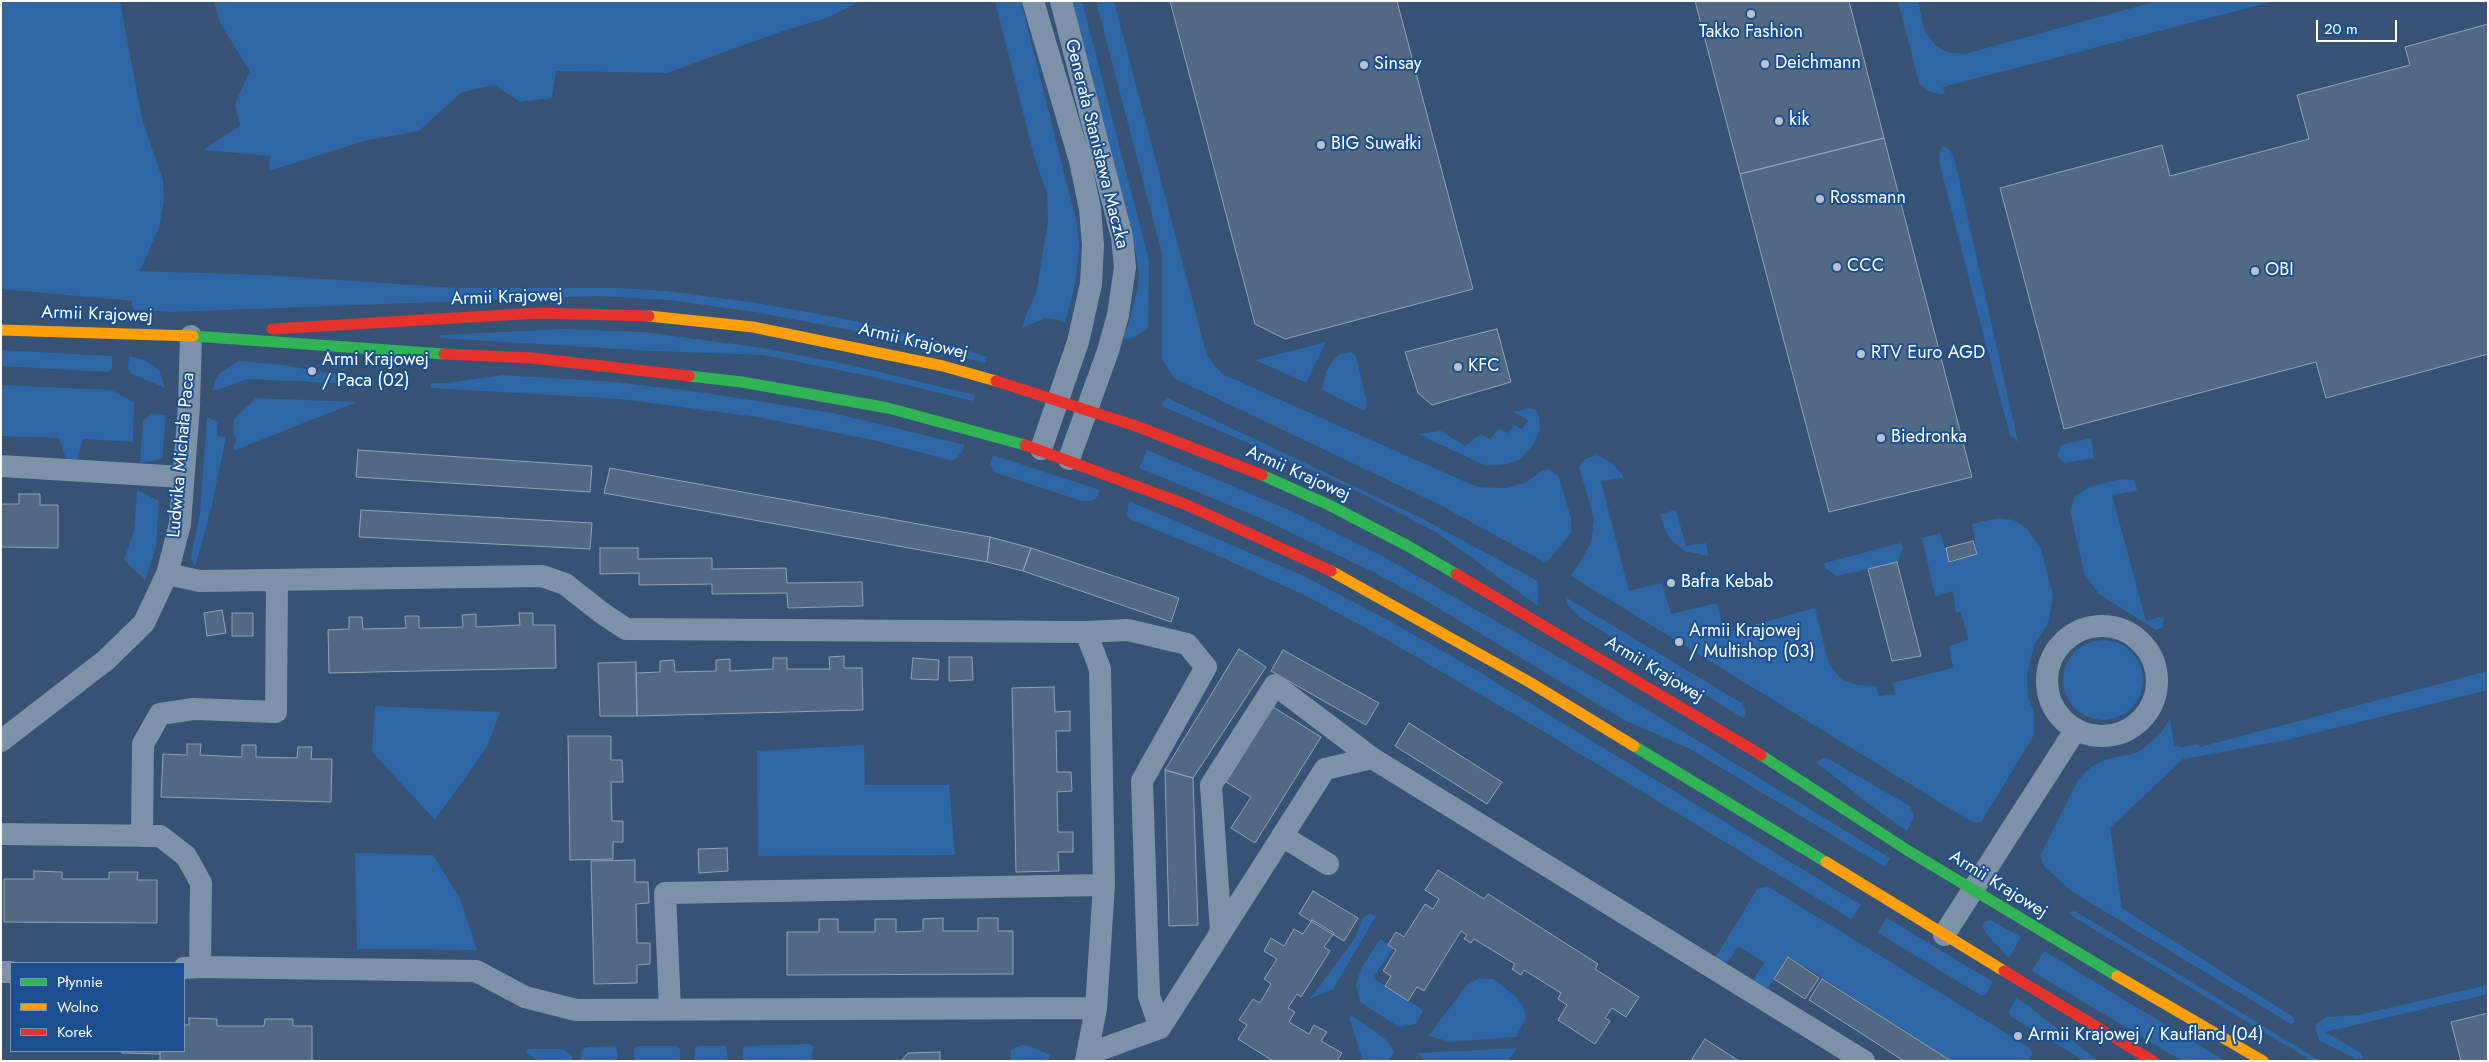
<!DOCTYPE html>
<html>
<head>
<meta charset="utf-8">
<style>
  body { margin:0 }
  #map { position:relative; width:2489px; height:1062px; overflow:hidden; background:#365274; font-family:Jost,sans-serif }
  canvas { display:block }
  .frame { position:absolute; inset:0; border:2px solid #fff; pointer-events:none }
  .legend { position:absolute; left:10px; top:962px; width:175px; height:90px; box-sizing:border-box; background:#1b4f8f; border:1px solid #7695bc; margin:0; padding:6px 9px; list-style:none; font-size:15px; color:#fff }
  .legend li { display:flex; align-items:center; gap:10px; height:25px }
  .legend b { width:25px; border:1px solid #7695bc }
  .scale { position:absolute; left:2316px; top:20px; width:81px; height:22px; box-sizing:border-box; border:2px solid #fff; border-top:0; padding-left:6px; font-size:15px; line-height:18px; white-space:nowrap; color:#fff; -webkit-text-stroke:4px #1b4f8f; paint-order:stroke }
</style>
</head>
<body>
<div id="map">
<canvas width="2489" height="1062"></canvas>
<div class="frame"></div>
<ul class="legend">
<li><b style="height:6px;background:#30b455"></b>Płynnie</li>
<li><b style="height:6px;background:#ff9f0a"></b>Wolno</li>
<li><b style="height:6px;background:#e5322d"></b>Korek</li>
</ul>
<div class="scale">20 m</div>
</div>
<script>
const ctx = document.querySelector('canvas').getContext('2d');
ctx.lineJoin = 'round';
function paint(path, color) { ctx.fillStyle = color; ctx.fill(path, 'evenodd'); }
const poly = rows => new Path2D(rows.map(r => 'M' + r).join(''));
function stroke(path, color, width, dash) { ctx.strokeStyle = color; ctx.lineWidth = width; ctx.lineCap = dash ? 'butt' : 'round'; ctx.setLineDash(dash || []); ctx.stroke(path); }
function label(font, color, halo, rows, align = 'center') {
  ctx.font = font + ' Jost,sans-serif'; ctx.lineWidth = 4; ctx.setLineDash([]); ctx.textBaseline = 'middle'; ctx.strokeStyle = halo; ctx.fillStyle = color; for (const [text, x, y, turn = 0] of rows) {
    ctx.save(); ctx.translate(x, y); ctx.rotate((+turn || 0) * Math.PI / 180); ctx.textAlign = isNaN(turn) ? turn : align; if (halo) ctx.strokeText(text, 0, 0); ctx.fillText(text, 0, 0); ctx.restore();
  }
}
const green = poly([
  [1,1,120,1,142,119,163,180,164,200,159,228,140,271,266,275,457,288,621,288,666,291,751,302,846,319,934,340,987,357,985,363,877,335,755,312,669,300,598,296,173,312,133,310,132,301,1,289],
  [214,1,860,1,830,17,780,32,667,73,556,71,552,98,520,102,494,85,462,92,419,131,364,141,269,171,270,156,203,150,240,126,235,103,250,71,220,23],
  [995,1,1021,1,1077,224,1079,248,1075,285,1065,323,1055,319,1045,318,1022,328,1027,312,1036,294,1048,220,1047,193,1035,160],
  [1072,1,1082,1,1149,261,1148,327,1134,338,1121,339,1128,326,1138,288,1139,273,1136,254],
  [1096,1,1114,1,1207,356,1222,374,1477,487,1506,488,1525,483,1542,471,1549,469,1559,477,1571,518,1571,533,1546,563,1440,505,1174,378,1162,360,1162,254],
  [1898,1,1918,1,1924,29,1936,46,1950,53,1965,54,2157,1,2275,1,1943,87,1945,94,1940,94,1928,91,1919,83],
  [1942,146,1948,148,1954,157,2018,442,2010,435,1974,299,1940,165,1939,156],
  [564,329,643,332,757,347,850,365,975,395,973,401,873,377,764,355,652,351,440,338,440,335],
  [1326,342,1306,383,1255,360],
  [1,350,112,356,112,368,109,372,1,366],
  [1351,352,1356,356,1367,403,1365,411,1322,390,1326,372,1332,362,1340,354],
  [129,356,145,360,159,370,165,388,132,374,128,368],
  [239,361,284,365,360,379,374,379,374,385,248,379,213,391,215,380,220,373],
  [502,375,616,382,706,393,833,413,965,445,961,453,953,461,873,440,757,417,620,399,431,388,431,383,447,383],
  [1,385,111,390,134,402,133,442,83,439,77,459,66,459,59,438,1,436],
  [256,398,357,402,233,451,236,438,233,434,234,419],
  [1168,398,1419,517,1538,581,1538,606,1436,532,1343,484,1162,406,1162,403],
  [1530,408,1536,410,1539,416,1540,430,1533,445,1520,459,1508,464,1486,466,1418,434,1441,431,1465,446,1481,434,1490,439,1499,429,1508,433,1514,425,1522,429,1528,420,1513,412],
  [151,414,166,415,162,459,140,463,143,421],
  [207,417,217,422,217,436,226,437,211,509,195,567,191,558,200,513],
  [2091,438,2094,458,2065,463,2057,456,2061,445],
  [1147,450,1289,510,1386,558,1600,681,1890,858,1885,867,1690,749,1624,720,1423,599,1373,572,1258,517,1139,468],
  [993,455,1100,490,1097,497,1091,501,1082,501,996,473,990,464],
  [1597,455,1613,464,1623,475,1623,478,1601,481,1629,591,1662,583,1671,614,1717,603,1725,633,1815,608,1828,660,1833,669,1841,679,1857,685,1876,686,1879,696,1895,694,1893,683,1953,668,1949,646,1968,640,1961,612,1956,613,1953,591,1935,596,1922,538,1940,533,1950,562,1977,554,1972,524,1998,518,2014,520,2027,529,2040,546,2053,595,2049,621,2034,646,2027,674,2028,697,2034,712,2034,735,1982,821,1976,823,1967,819,1571,576,1591,543,1594,519,1579,467,1585,459],
  [2121,479,2135,480,2137,491,2112,495,2146,621,2164,616,2163,627,2156,630,2099,594,2084,573,2070,510,2075,496,2089,487],
  [137,490,159,501,156,547,145,580,124,560,134,531],
  [1129,501,1304,576,1384,618,1474,669,1861,905,1851,919,1541,730,1377,634,1308,597,1208,551,1132,520,1127,515],
  [1676,510,1686,546,1706,543,1708,556,1685,551,1670,539,1665,530,1660,514],
  [1901,543,1903,549,1897,562,1837,576,1825,568,1824,563],
  [1567,598,1743,704,1746,714,1743,718,1579,617,1567,604],
  '2063 680a40 40 0 1 1 80 0a40 40 0 1 1-80 0Z',
  [2488,671,2488,690,2282,741,2183,759,2110,828,2122,908,2293,1017,2294,1022,2291,1024,2071,891,2044,866,2040,856,2078,780,2091,767,2104,760,2136,753,2144,748,2160,734,2170,719,2174,745,2181,747,2199,744,2200,747],
  [375,706,500,712,487,747,435,820,372,752],
  [864,745,865,785,949,785,955,855,758,856,757,751],
  [1825,757,1910,806,1913,813,1913,819,1907,831,1870,805,1816,762],
  [355,853,433,855,459,896,477,950,357,949],
  [1767,886,2030,1048,2032,1054,2027,1061,1951,1061,1788,956,1768,988,1753,980,1764,963,1738,946,1728,962,1714,960,1757,889],
  [2075,911,2162,964,2320,1061,2312,1061,2067,913],
  [1370,913,1376,916,1333,989,1310,999,1355,938,1363,918],
  [1887,918,1993,982,1986,995,1980,995,1880,934,1878,932],
  [1990,920,2021,937,2009,958,1987,935,1983,927,1984,922],
  [1380,939,1394,947,1373,978,1423,1010,1416,1024,1399,1027,1360,1002,1356,985,1361,969],
  [2044,951,2225,1061,2182,1061,2032,971],
  [1479,978,1493,979,1514,995,1523,1006,1526,1017,1516,1037,1451,1042,1428,1036,1467,985],
  [2488,985,2488,994,2325,1032,2361,1053,2363,1058,2356,1059,2319,1040,2316,1030,2316,1024,2327,1017,2358,1015],
  [2016,998,2030,1007,2098,1061,2084,1061,2010,1016,2009,1011],
  [1353,1016,1385,1039,1395,1052,1387,1061,1363,1061,1349,1017],
  [810,1044,813,1047,811,1061,743,1061,743,1048,745,1046],
  [1022,1045,1030,1046,1050,1055,1048,1061,1011,1061,1011,1050],
  [615,1046,617,1050,618,1061,580,1061,582,1050,586,1047],
  [637,1046,676,1046,680,1049,680,1061,635,1061,634,1049],
  [698,1046,726,1046,728,1061,694,1061,695,1048],
  [1517,1048,1508,1061,1427,1061,1417,1053],
  [527,1049,563,1049,572,1056,572,1061,538,1061,527,1053]
]);
const building = poly([
  [1170,1,1397,1,1473,289,1285,339,1255,324,1170,1],
  [1695,1,1849,1,1884,138,1740,174,1695,1],
  [2488,24,2488,354,2326,398,2316,362,2064,429,2000,188,2162,145,2170,176,2309,139,2297,95,2410,65,2405,47,2488,24],
  [1884,138,1972,477,1829,512,1740,174,1884,138],
  [1497,329,1511,382,1432,405,1418,393,1405,352,1497,329],
  [358,450,592,466,590,492,356,477,358,450],
  [610,468,990,537,987,562,604,493,610,468],
  [19,494,40,494,40,505,58,505,58,548,1,547,1,504,19,504,19,494],
  [361,510,592,523,590,549,359,537,361,510],
  [990,537,1031,548,1023,571,987,562,990,537],
  [1973,541,1977,554,1949,562,1946,548,1973,541],
  [600,548,638,548,638,559,712,558,712,569,786,568,787,583,862,582,863,606,788,608,787,593,712,594,712,584,639,585,639,573,600,574,600,548],
  [1031,548,1179,598,1171,622,1023,571,1031,548],
  [1897,562,1921,656,1892,661,1868,569,1897,562],
  [222,610,226,633,207,636,204,613,222,610],
  [232,613,253,613,253,636,232,636,232,613],
  [519,613,533,613,533,625,555,625,556,668,329,673,328,630,349,629,349,617,362,617,363,629,406,628,405,616,419,616,419,628,463,627,462,615,476,614,476,627,520,625,519,613],
  [1239,649,1266,667,1193,778,1165,770,1239,649],
  [1283,650,1379,703,1366,725,1271,671,1283,650],
  [844,656,844,668,862,668,863,710,637,716,636,673,660,672,660,661,674,660,675,672,716,671,716,660,730,659,730,671,773,669,773,658,787,658,787,669,830,669,829,657,844,656],
  [949,657,972,657,973,680,949,681,949,657],
  [913,658,939,660,938,680,911,679,913,658],
  [636,662,637,716,600,716,598,663,636,662],
  [1054,687,1055,712,1070,711,1070,731,1056,731,1057,772,1071,772,1072,791,1057,792,1058,832,1073,832,1073,852,1058,852,1059,871,1016,872,1012,688,1054,687],
  [1273,707,1321,737,1255,843,1231,828,1251,797,1226,782,1273,707],
  [1409,723,1502,782,1487,804,1395,746,1409,723],
  [568,736,611,736,611,760,622,760,623,782,611,782,612,821,623,821,623,842,613,842,613,859,570,860,568,736],
  [187,744,201,744,200,755,242,757,242,745,256,745,256,757,297,758,298,747,312,747,311,759,332,759,331,802,161,797,163,754,187,755,187,744],
  [1165,770,1193,778,1198,925,1169,926,1165,770],
  [727,848,728,871,699,873,698,849,727,848],
  [635,860,635,882,648,882,649,903,636,904,637,943,650,943,650,964,637,965,637,983,594,984,591,861,635,860],
  [1438,870,1484,899,1488,894,1598,964,1595,969,1639,997,1626,1017,1612,1008,1605,1018,1610,1021,1595,1044,1558,1020,1567,1005,1558,999,1561,993,1524,970,1521,975,1512,969,1515,964,1474,939,1471,943,1464,939,1467,935,1461,931,1424,991,1417,987,1408,1001,1385,986,1391,976,1383,971,1396,950,1388,945,1396,932,1404,937,1425,904,1433,909,1439,899,1425,890,1438,870],
  [34,871,62,872,62,879,109,879,109,872,138,872,137,880,157,880,157,923,4,922,4,879,34,879,34,871],
  [1313,891,1358,918,1344,941,1299,914,1313,891],
  [943,918,943,931,978,931,978,918,998,918,998,931,1013,931,1013,974,787,975,787,932,819,932,819,919,838,919,838,932,875,932,875,919,896,919,896,932,923,931,923,919,943,918],
  [1312,920,1334,933,1324,947,1330,951,1301,997,1297,994,1288,1008,1295,1012,1289,1022,1309,1034,1314,1025,1327,1032,1321,1041,1342,1053,1337,1061,1273,1061,1238,1039,1247,1025,1239,1020,1253,999,1260,1003,1271,984,1264,979,1277,959,1264,951,1271,938,1284,946,1294,929,1303,934,1312,920],
  [1788,957,1819,978,1805,999,1774,979,1788,957],
  [1822,979,1904,1031,1951,1061,1904,1061,1870,1039,1809,1000,1822,979],
  [2488,1013,2488,1061,2461,1061,2451,1022,2488,1013],
  [189,1018,217,1019,217,1026,264,1026,265,1019,293,1019,293,1026,312,1026,312,1061,160,1061,160,1051,184,1051,184,1025,189,1025,189,1018],
  [1705,1039,1739,1061,1695,1061,1692,1059,1705,1039],
  [122,1051,160,1051,160,1054,122,1053,122,1051],
  [940,1052,940,1061,901,1061,908,1053,940,1052]
]);
const street = poly([
  [1033,1,1080,161,1090,209,1093,245,1091,284,1078,342,1041,449],
  [1061,1,1116,214,1122,237,1125,267,1118,315,1108,351,1069,459],
  [1,466,183,477],
  [167,574,200,581,542,576,565,584,602,613,626,629,1086,632,1100,669,1104,885,1096,1008,1086,1061],
  '2047 681a55 55 0 1 1 110 0a55 55 0 1 1-110 0Z',
  [1086,632,1128,630,1187,644,1206,667,1142,781,1149,996,1160,1028],
  [1,741,106,660,144,623,167,574,180,524,189,406,191,336],
  [1,834,160,836,186,856,201,883,200,967,184,968],
  [142,836,143,744,160,714,193,709,276,712,277,580],
  [1282,836,1328,864],
  [1221,932,1211,785,1275,685,1372,758],
  [1944,935,2076,729],
  [200,967,476,971,525,997,576,1010,1096,1008],
  [1,972,11,972],
  [670,1009,665,893,1104,885],
  [1088,1054,1160,1028,1325,769,1372,758,1864,1061]
]);
const fast = poly([
  [193,336,444,354],
  [689,376,742,382,888,408,1025,445],
  [1262,475,1329,505,1408,546,1456,574],
  [1634,746,1826,862],
  [1761,755,1907,850,2117,976]
]);
const slow = poly([
  [649,316,753,327,943,366,996,381],
  [1,330,193,336],
  [1331,571,1531,683,1634,746],
  [1826,862,2004,971],
  [2117,976,2263,1061]
]);
const jam = poly([
  [272,329,539,313,649,316],
  [444,354,532,358,689,376],
  [996,381,1136,426,1262,475],
  [1025,445,1187,505,1331,571],
  [1456,574,1761,755],
  [2004,971,2153,1061]
]);
const markers = [
  [1751,14,5,"#b9c2ce"],
  [1765,64,5,"#b9c2ce"],
  [1364,65,5,"#b9c2ce"],
  [1779,121,5,"#b9c2ce"],
  [1321,145,5,"#b9c2ce"],
  [1820,199,5,"#b9c2ce"],
  [1837,267,5,"#b9c2ce"],
  [2255,271,5,"#b9c2ce"],
  [1861,354,5,"#b9c2ce"],
  [1458,367,5,"#b9c2ce"],
  [312,371,5,"#b9c2ce"],
  [1881,438,5,"#b9c2ce"],
  [1671,583,5,"#b9c2ce"],
  [1679,642,5,"#b9c2ce"],
  [2018,1036,5,"#b9c2ce"]
];
const poiNames = [
  ["Takko Fashion",1751,33,"center"],
  ["Deichmann",1775,64],
  ["Sinsay",1374,65],
  ["kik",1789,121],
  ["BIG Suwałki",1331,145],
  ["Rossmann",1830,199],
  ["CCC",1847,267],
  ["OBI",2265,271],
  ["RTV Euro AGD",1871,354],
  ["Armi Krajowej",322,361],
  ["/ Paca (02)",322,382],
  ["KFC",1468,367],
  ["Biedronka",1891,438],
  ["Bafra Kebab",1681,583],
  ["Armii Krajowej",1689,632],
  ["/ Multishop (03)",1689,653],
  ["Armii Krajowej / Kaufland (04)",2028,1036]
];
const streetNames = [
  ["Generała Stanisława Maczka",1096,144,76],
  ["Armii Krajowej",507,298,-2],
  ["Armii Krajowej",97,315,2],
  ["Armii Krajowej",913,342,13],
  ["Ludwika Michała Paca",182,455,-85],
  ["Armii Krajowej",1298,474,24],
  ["Armii Krajowej",1654,670,31],
  ["Armii Krajowej",1998,885,32]
];
paint(green, '#2f66a5');
paint(building, '#526984');
stroke(building, '#92a2b6', 1);
stroke(street, '#7d92a8', 22);
stroke(fast, '#30b455', 11);
stroke(slow, '#ff9f0a', 11);
stroke(jam, '#e5322d', 11);
for (const [x, y, r, color] of markers) { const dot = new Path2D(); dot.arc(x, y, r, 0, 2 * Math.PI); ctx.fillStyle = color; ctx.fill(dot); stroke(dot, '#1b4f8f', 2); }
label('18px', '#fff', '#1b4f8f', poiNames, 'left');
label('18px', '#fff', '#1b4f8f', streetNames);
</script>
</body>
</html>
